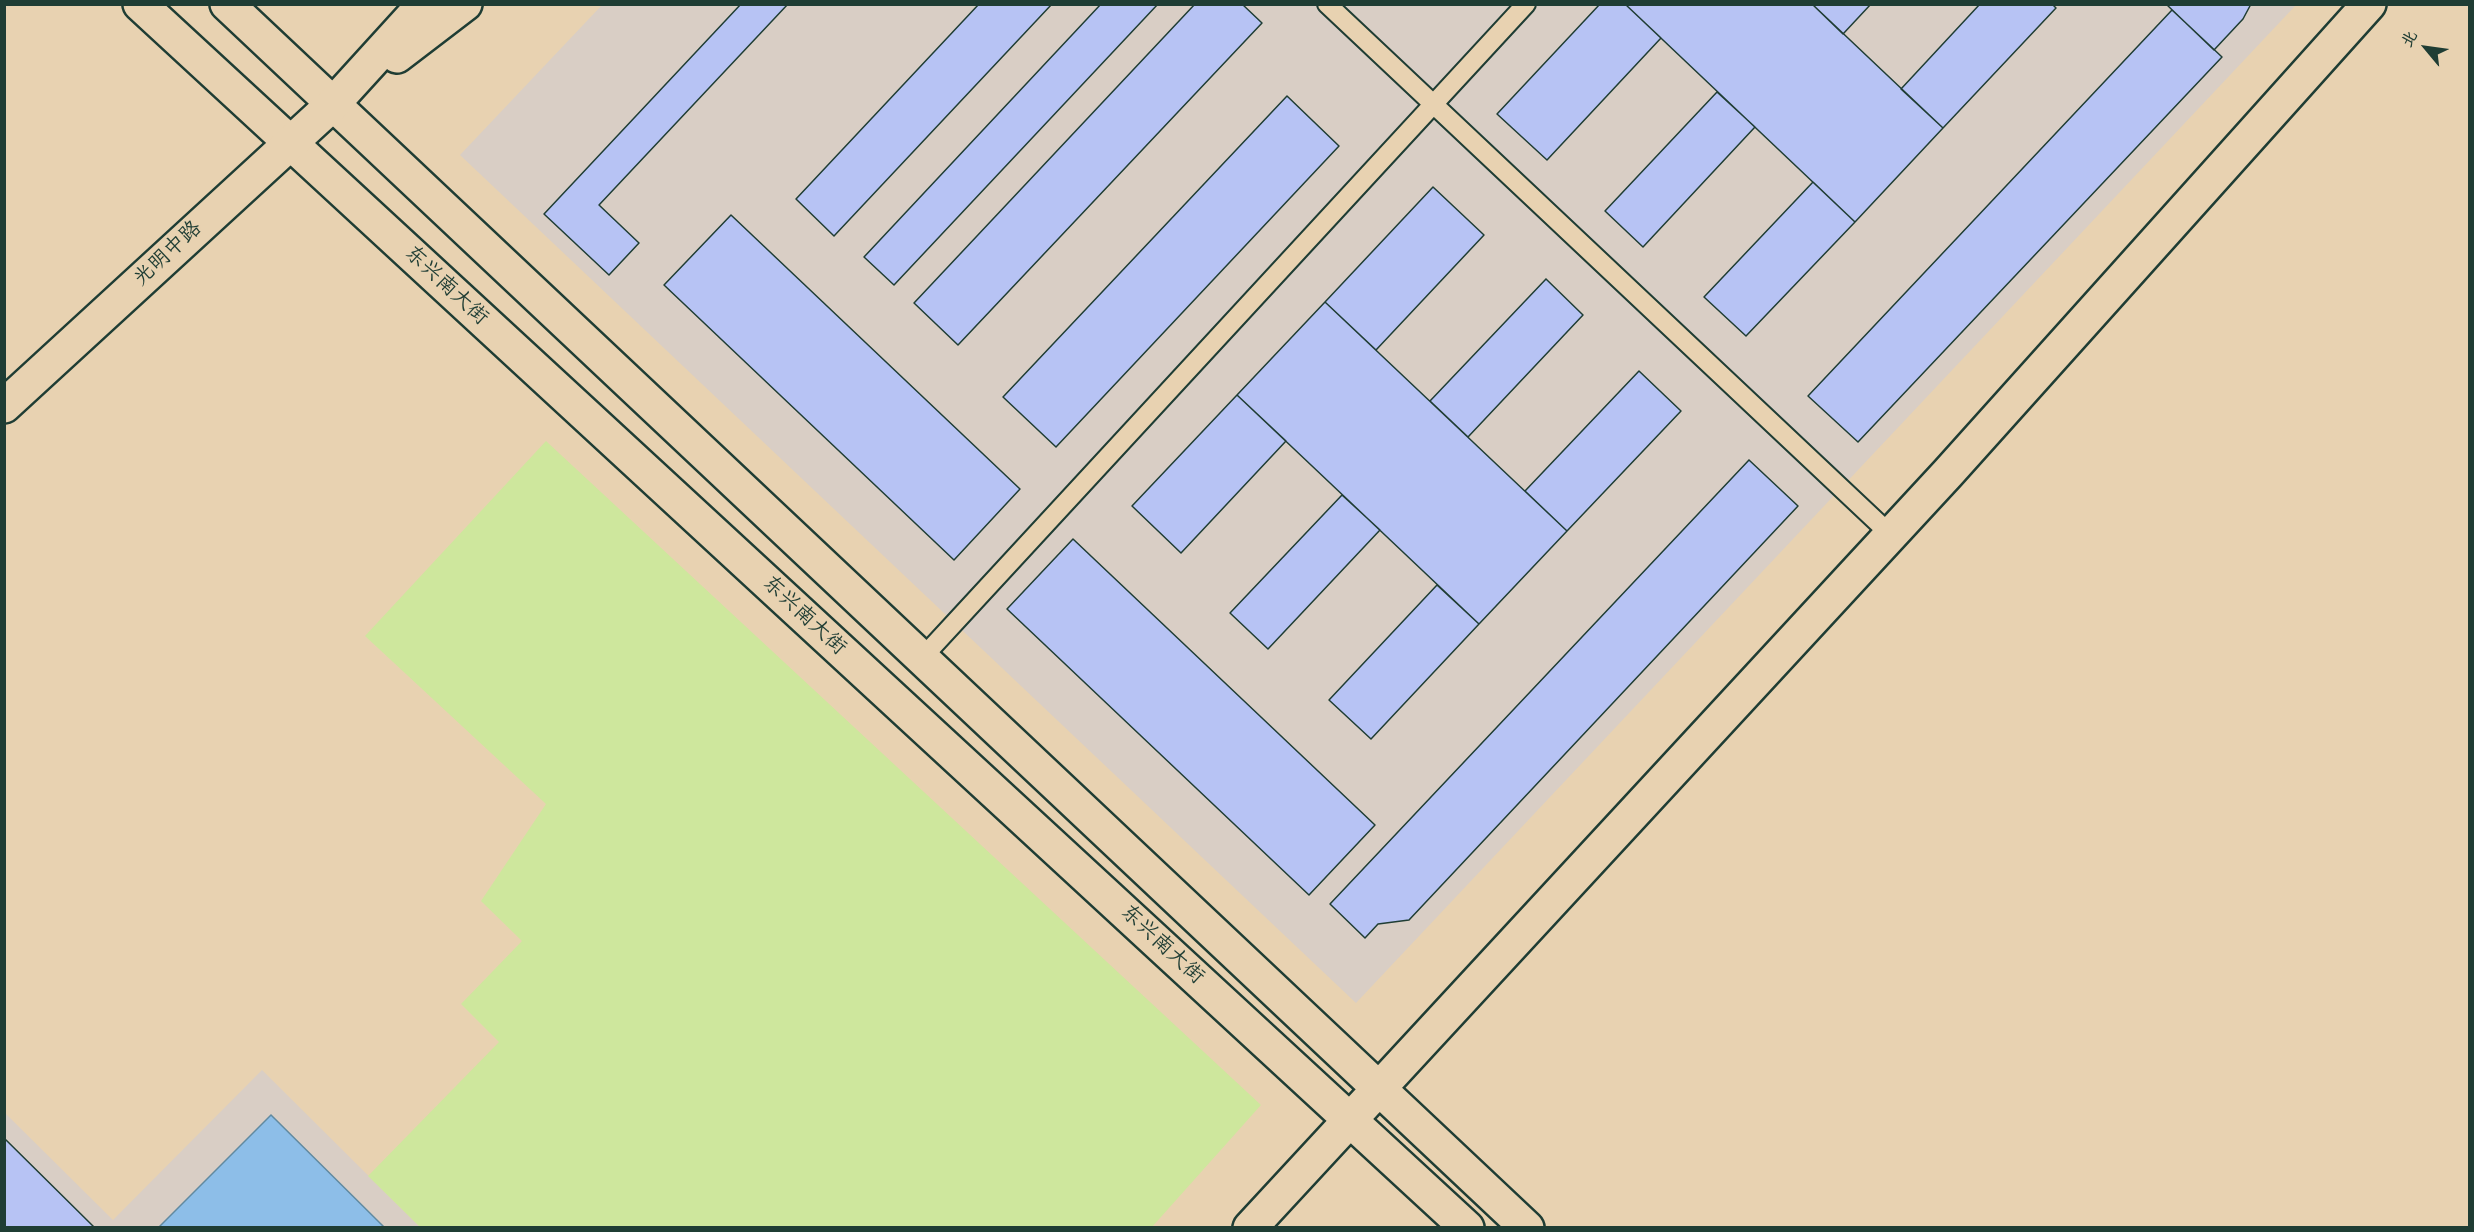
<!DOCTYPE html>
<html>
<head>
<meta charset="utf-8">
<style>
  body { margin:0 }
  #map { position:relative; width:2474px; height:1232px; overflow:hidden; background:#e8d2b1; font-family:"Indie Flower","LXGW WenKai TC",sans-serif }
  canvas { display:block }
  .frame { position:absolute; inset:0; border:6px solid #1f3d34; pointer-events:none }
  .north { position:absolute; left:2396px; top:18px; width:60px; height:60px; -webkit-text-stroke:4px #e8d2b1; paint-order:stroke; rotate:299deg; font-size:16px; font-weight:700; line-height:24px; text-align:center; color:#1f3d34 }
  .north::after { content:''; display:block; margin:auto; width:21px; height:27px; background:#1f3d34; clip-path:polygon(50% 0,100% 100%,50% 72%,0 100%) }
</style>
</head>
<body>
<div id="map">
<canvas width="2474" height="1232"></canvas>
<div class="frame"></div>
<div class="north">北</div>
</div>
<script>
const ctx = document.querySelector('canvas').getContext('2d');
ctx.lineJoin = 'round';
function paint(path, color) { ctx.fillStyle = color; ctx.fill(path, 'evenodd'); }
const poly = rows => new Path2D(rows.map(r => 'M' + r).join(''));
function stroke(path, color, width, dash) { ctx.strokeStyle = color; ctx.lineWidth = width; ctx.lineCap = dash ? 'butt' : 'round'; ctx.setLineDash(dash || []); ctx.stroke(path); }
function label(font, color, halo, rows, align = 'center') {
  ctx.font = font + ' "Indie Flower","LXGW WenKai TC",sans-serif'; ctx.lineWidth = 4.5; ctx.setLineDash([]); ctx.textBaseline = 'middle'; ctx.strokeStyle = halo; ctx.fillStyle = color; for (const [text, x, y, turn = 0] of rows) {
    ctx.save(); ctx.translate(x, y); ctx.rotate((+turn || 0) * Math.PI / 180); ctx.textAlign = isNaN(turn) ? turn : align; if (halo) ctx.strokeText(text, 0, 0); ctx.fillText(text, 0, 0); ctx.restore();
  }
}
const built = poly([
  [602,5,2296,5,1356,1003,460,155],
  [262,1070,420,1227,5,1227,4,1112,113,1220]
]);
const green = poly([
  [546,441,1261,1105,1152,1227,420,1227,368,1176,499,1042,461,1004,522,941,481,901,546,804,365,636]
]);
const water = poly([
  [271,1115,384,1227,159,1227,271,1115]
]);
const building = poly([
  [741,4,788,4,599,205,639,243,609,275,544,214,741,4],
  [979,4,1052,4,834,236,796,199,979,4],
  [1101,4,1158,4,894,285,864,257,1101,4],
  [1195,4,1242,4,1262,23,958,345,914,303,1195,4],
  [1600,4,1625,4,1661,38,1547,160,1497,114,1600,4],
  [1625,4,1812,4,1943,128,1855,222,1625,4],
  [1812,4,1871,4,1843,34,1812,4],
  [1980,4,2052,4,2056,8,1943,128,1901,89,1980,4],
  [2166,4,2251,4,2243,19,2214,50,2166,4],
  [2172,10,2222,57,1858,442,1808,396,2172,10],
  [1717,92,1755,127,1643,247,1605,211,1717,92],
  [1287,96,1339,146,1056,447,1003,397,1287,96],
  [1813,182,1855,222,1746,336,1704,297,1813,182],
  [1433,187,1484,235,1376,350,1325,302,1433,187],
  [731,215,1020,489,954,560,664,285,731,215],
  [1546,279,1583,315,1468,437,1430,401,1546,279],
  [1325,302,1567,531,1479,624,1237,395,1325,302],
  [1639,371,1681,411,1567,531,1525,491,1639,371],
  [1237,395,1286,441,1181,553,1132,506,1237,395],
  [1749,460,1798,506,1409,920,1378,924,1365,938,1330,904,1749,460],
  [1342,495,1380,530,1268,649,1230,613,1342,495],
  [1073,539,1375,825,1309,895,1007,609,1073,539],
  [1437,585,1479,624,1371,739,1329,700,1437,585],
  [4,1138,95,1228,4,1228,4,1138]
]);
const service = poly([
  [1327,4,1891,535],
  [922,658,1526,4]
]);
const tertiary = poly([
  [140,4,1467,1228],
  [227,4,1527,1228],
  [1250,1228,1948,473,2369,4]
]);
const secondary = poly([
  [397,56,465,4],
  [4,406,333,104,424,4]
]);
const streetNames = [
  ["光明中路",169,255,-43],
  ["东兴南大街",445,287,43],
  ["东兴南大街",803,617,43],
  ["东兴南大街",1161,946,43]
];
paint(built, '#d9cec5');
paint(green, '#cee79d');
paint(water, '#8dbee8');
stroke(water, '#618aa0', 1.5);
paint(building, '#b7c3f4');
stroke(building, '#1f3d34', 1.5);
stroke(service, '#1f3d34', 22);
stroke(tertiary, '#1f3d34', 38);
stroke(secondary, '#1f3d34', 38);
stroke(service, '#e8d2b1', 18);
stroke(tertiary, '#e8d2b1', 33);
stroke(secondary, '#e8d2b1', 33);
label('21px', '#1f3d34', '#e8d2b1', streetNames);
</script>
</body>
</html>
